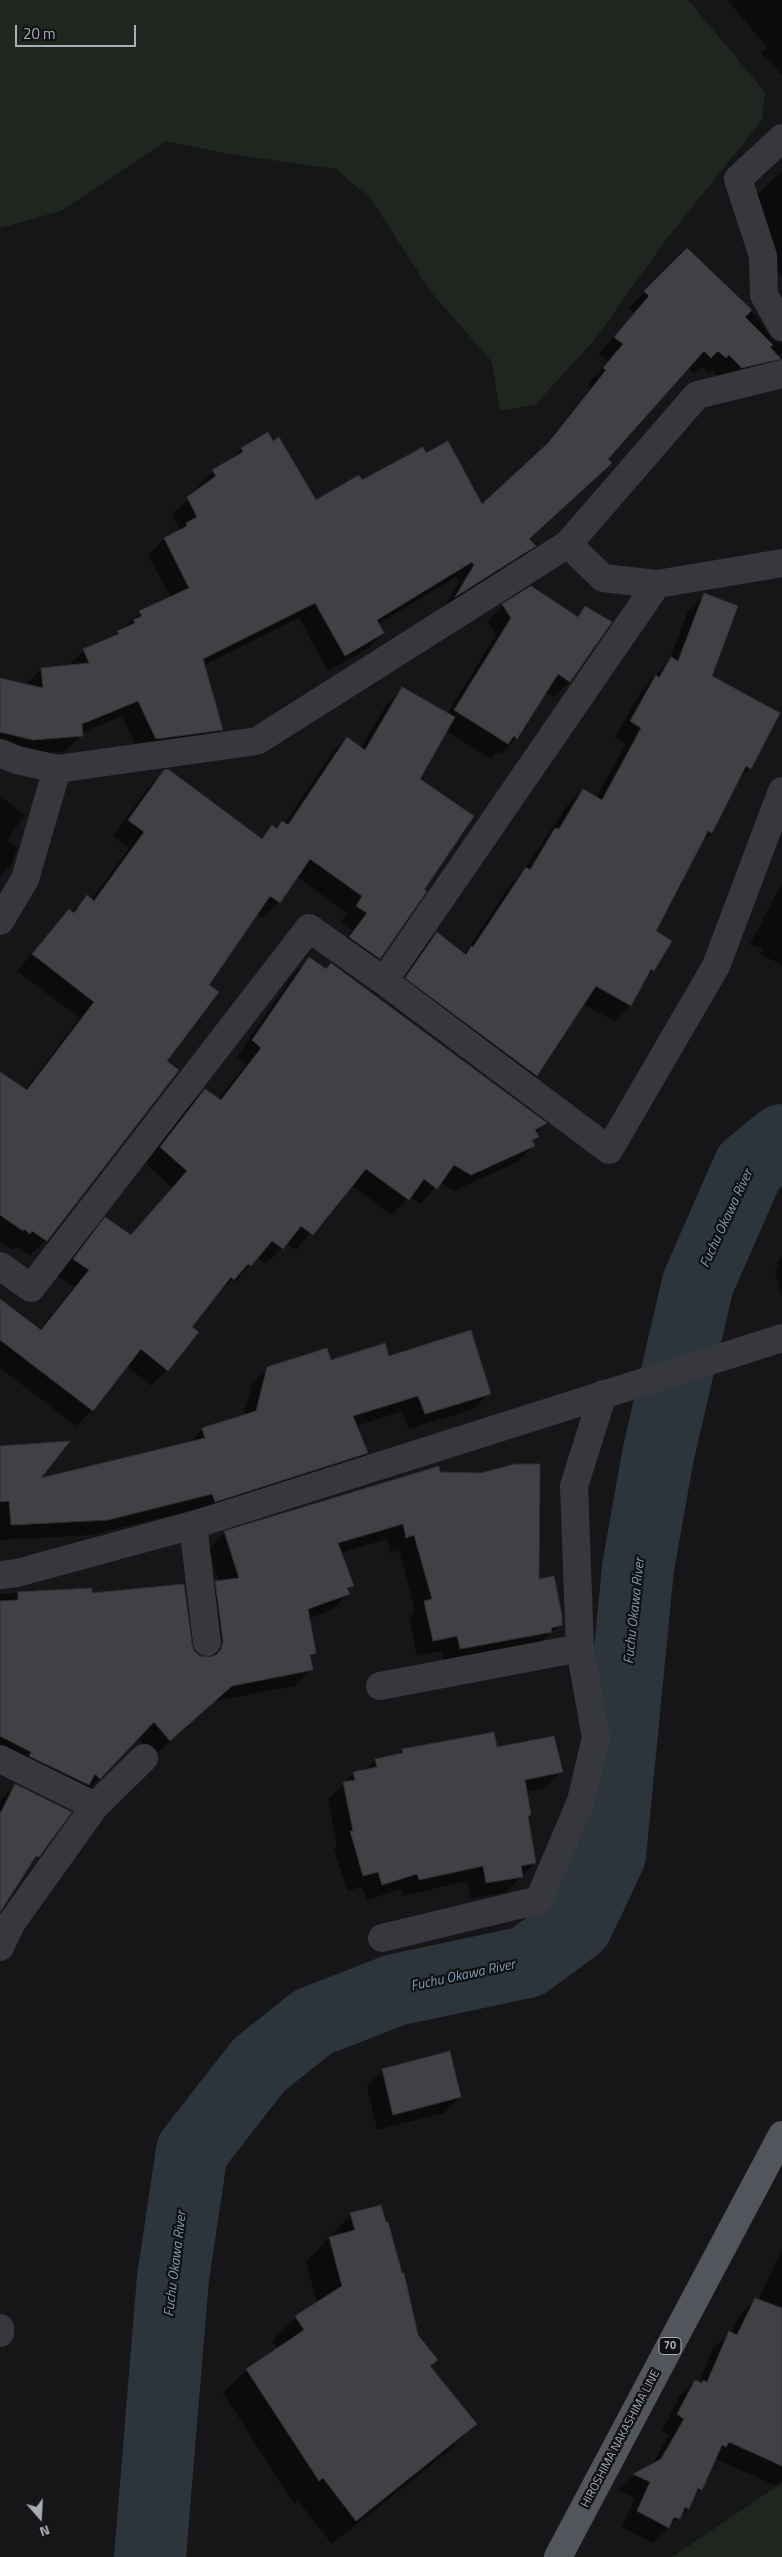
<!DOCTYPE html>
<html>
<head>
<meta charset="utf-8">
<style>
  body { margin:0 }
  #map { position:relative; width:782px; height:2557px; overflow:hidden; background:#161618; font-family:"Titillium Web",sans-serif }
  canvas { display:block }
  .north { position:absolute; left:15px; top:2492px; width:50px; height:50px; -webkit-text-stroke:4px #111113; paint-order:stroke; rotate:161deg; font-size:14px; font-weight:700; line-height:20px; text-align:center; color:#a8adb8 }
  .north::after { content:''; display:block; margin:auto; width:18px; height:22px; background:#a8adb8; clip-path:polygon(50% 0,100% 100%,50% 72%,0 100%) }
  .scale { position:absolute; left:15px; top:25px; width:121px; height:22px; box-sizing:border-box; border:2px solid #a8adb8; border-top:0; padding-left:6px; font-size:15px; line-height:18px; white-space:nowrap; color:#a8adb8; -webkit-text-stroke:4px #111113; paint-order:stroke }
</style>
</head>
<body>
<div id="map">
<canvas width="782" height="2557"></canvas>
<div class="north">N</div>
<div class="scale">20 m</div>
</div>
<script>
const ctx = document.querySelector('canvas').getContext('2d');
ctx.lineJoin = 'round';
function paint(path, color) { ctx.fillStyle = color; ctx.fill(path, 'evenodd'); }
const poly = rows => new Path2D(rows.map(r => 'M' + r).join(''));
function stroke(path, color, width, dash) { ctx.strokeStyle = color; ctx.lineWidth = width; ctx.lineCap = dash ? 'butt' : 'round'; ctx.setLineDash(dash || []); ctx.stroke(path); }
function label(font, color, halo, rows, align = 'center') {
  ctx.font = font + ' "Titillium Web",sans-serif'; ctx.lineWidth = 4.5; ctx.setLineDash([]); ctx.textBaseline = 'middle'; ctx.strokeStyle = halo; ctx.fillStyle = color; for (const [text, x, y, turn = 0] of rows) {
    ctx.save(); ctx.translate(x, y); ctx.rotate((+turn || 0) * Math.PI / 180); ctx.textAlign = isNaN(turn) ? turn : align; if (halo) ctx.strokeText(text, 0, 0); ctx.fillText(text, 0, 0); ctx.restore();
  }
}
const green = poly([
  [0,0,688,0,765,92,762,120,668,237,595,339,536,404,500,411,492,362,431,292,371,199,336,169,230,154,166,141,61,211,0,228],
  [782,2483,782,2557,672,2557]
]);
const shadow = poly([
  [727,0,782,0,782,75,761,53,767,47],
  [782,171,782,278,758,238,745,207],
  [687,250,758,318,773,341,782,343,782,352,758,375,725,383,712,370,709,373,702,366,694,373,688,367,606,460,594,479,528,540,534,546,518,562,442,610,459,582,456,577,378,624,383,633,367,649,328,671,299,618,203,666,222,730,206,746,140,755,122,716,81,733,82,735,66,751,0,757,0,680,26,685,41,669,68,666,84,650,112,638,140,613,171,598,148,555,164,539,180,530,172,514,199,490,197,487,213,471,228,462,241,449,316,501,426,455,481,506,536,456,591,387,588,384,608,361,599,354,634,313,629,308],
  [531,588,575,617,585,607,570,681,554,697,545,692,516,738,501,754,498,752,491,759,446,731,418,779,379,958,363,974,334,954,352,930,341,922,347,913,297,877,279,902,263,918,257,914,208,985,165,1062,46,1240,30,1256,16,1246,13,1249,0,1243,0,1074,25,1090,79,1018,17,971,69,911,71,913,87,897,91,900,129,848,113,836,149,787,165,771,260,839,272,827,276,829,283,823,284,824,331,754,347,738,361,748,386,705,402,689,447,714,496,635,487,621,503,605],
  [704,595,710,677,750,768,738,780,711,833,701,843,654,932,653,970,644,979,630,1005,614,1021,583,1004,536,1075,520,1091,390,994,421,949,437,933,464,955,510,885,524,870,567,806,583,790,596,798,626,744,615,737,640,693,669,661,688,611],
  [0,796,25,815,7,840,17,848,12,863,0,878],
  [782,883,782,965,760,954,763,950,750,944],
  [309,959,545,1123,535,1133,537,1137,532,1142,533,1146,517,1162,454,1191,440,1182,420,1204,409,1196,392,1215,351,1185,296,1250,286,1243,266,1264,257,1257,235,1282,232,1280,216,1294,191,1327,167,1370,151,1386,127,1366,92,1410,76,1426,0,1368,0,1300,39,1330,74,1287,58,1276,89,1235,105,1219,130,1236,172,1188,145,1163,189,1106,205,1090,218,1100,246,1064,237,1057,293,975],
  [782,1257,782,1297,775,1271,778,1268,777,1262],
  [388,1358,489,1393,474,1409,409,1429,402,1411,356,1426,366,1453,351,1469,199,1517,197,1509,91,1535,0,1540,0,1447,38,1480,188,1444,203,1429,243,1416,252,1384,268,1368],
  [439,1473,537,1581,560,1625,534,1648,445,1665,441,1651,417,1656,409,1618,415,1612,399,1550,391,1553,387,1539,340,1553,352,1585,347,1591,348,1594,332,1610,309,1618,315,1653,309,1659,311,1670,295,1686,215,1701,154,1756,138,1738,84,1794,0,1760,0,1594,91,1589,91,1594,190,1645,193,1652,200,1657,207,1658,200,1598,216,1582,219,1581,209,1548,225,1533],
  [496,1749,561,1772,545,1788,526,1792,527,1817,535,1863,506,1892,471,1899,467,1881,403,1896,401,1889,366,1900,362,1887,347,1891,334,1849,337,1846,328,1799,354,1773,364,1771,375,1760,396,1756,403,1750],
  [15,1785,38,1856,27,1868,0,1908,0,1801],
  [383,2070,460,2097,444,2113,377,2130,367,2086],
  [351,2214,417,2335,437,2360,429,2367,475,2424,452,2448,332,2544,298,2501,294,2504,223,2393,247,2370,277,2348,272,2341,296,2317,317,2304,306,2262],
  [782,2249,782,2481,774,2485,714,2458,701,2489,693,2497,688,2509,652,2543,622,2527,635,2498,618,2490,634,2475,652,2465,669,2435,662,2431,679,2397,695,2381,699,2383,713,2348,731,2333,739,2316,755,2300,758,2301]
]);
const river = poly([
  [150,2557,173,2278,192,2151,259,2065,313,2022,395,1990,527,1962,577,1925,610,1855,638,1568,658,1455,698,1283,749,1167,782,1140]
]);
const building = poly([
  [687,248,752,310,745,317,773,345,770,347,781,359,742,368,729,355,726,358,718,351,711,358,704,351,608,459,612,463,529,539,536,546,455,597,474,565,472,562,377,620,384,633,345,656,315,603,203,659,223,730,156,739,138,701,82,724,83,736,33,740,0,732,0,678,43,688,41,668,89,663,83,649,119,634,117,631,135,623,133,620,142,616,139,611,189,588,164,538,187,526,186,523,197,517,187,497,216,476,212,470,243,452,241,448,268,432,273,441,279,437,316,500,359,475,362,480,423,447,426,453,448,441,482,504,548,443,606,370,603,368,623,344,614,337,649,296,644,291,687,248],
  [531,586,578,617,585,606,612,622,570,682,558,674,517,739,514,736,508,744,454,710,511,618,502,604,531,586],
  [704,593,738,606,712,676,780,713,751,769,746,766,712,833,708,831,656,931,672,941,654,971,651,969,631,1006,596,986,537,1076,405,978,437,932,466,955,471,946,473,947,526,867,530,870,555,828,559,829,583,789,602,800,641,728,630,721,656,675,659,678,671,657,678,661,704,593],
  [402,687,455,717,420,779,474,816,424,890,427,891,380,959,349,937,367,913,356,906,362,896,310,859,280,903,270,896,209,985,219,992,167,1061,179,1070,47,1241,32,1231,30,1234,24,1229,23,1231,0,1215,0,1072,27,1090,94,1002,32,954,69,909,74,913,87,895,94,901,144,832,128,820,164,770,168,769,262,839,272,825,277,829,282,821,288,825,347,737,365,750,402,687],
  [309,957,326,969,331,963,547,1123,535,1130,539,1137,532,1140,535,1146,471,1175,454,1165,437,1189,424,1179,409,1200,366,1169,313,1235,301,1226,283,1249,272,1241,251,1266,248,1264,234,1280,231,1277,192,1327,199,1332,168,1371,141,1349,93,1411,0,1340,0,1299,41,1330,89,1270,73,1259,105,1217,131,1235,187,1171,160,1147,205,1089,221,1100,261,1048,252,1040,309,957],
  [471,1330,491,1394,425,1414,418,1396,353,1416,368,1453,215,1502,212,1494,108,1520,11,1525,9,1501,0,1502,0,1446,70,1441,41,1478,205,1438,202,1428,256,1411,267,1367,327,1348,331,1360,385,1343,389,1356,471,1330],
  [515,1464,540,1464,539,1579,554,1576,562,1615,562,1625,551,1628,552,1632,460,1649,457,1636,433,1641,424,1601,432,1599,414,1535,406,1538,403,1524,338,1543,354,1586,347,1588,350,1594,308,1609,316,1653,310,1655,313,1670,232,1686,170,1741,154,1722,100,1779,95,1774,89,1785,29,1756,31,1752,0,1736,0,1601,18,1600,18,1592,92,1588,92,1593,184,1584,192,1644,194,1651,200,1656,209,1657,216,1655,221,1649,223,1641,215,1581,239,1578,224,1531,439,1466,440,1472,481,1473,515,1464],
  [494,1732,497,1747,554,1736,563,1772,525,1780,531,1815,528,1816,536,1863,521,1866,523,1877,486,1883,483,1866,419,1880,417,1874,382,1885,378,1872,363,1876,350,1831,353,1831,343,1782,355,1780,353,1772,377,1767,375,1759,403,1753,402,1749,494,1732],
  [15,1784,72,1812,39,1857,36,1856,0,1912,0,1814,15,1784],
  [450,2051,461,2097,393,2115,382,2069,450,2051],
  [381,2205,386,2222,388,2222,402,2273,404,2273,418,2335,438,2360,430,2366,477,2424,356,2521,323,2478,319,2481,246,2369,304,2330,295,2316,342,2286,329,2237,355,2230,350,2213,381,2205],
  [755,2298,782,2308,782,2466,729,2442,726,2447,722,2445,702,2490,698,2488,689,2509,685,2507,680,2519,674,2517,669,2528,637,2511,650,2482,633,2474,661,2459,684,2419,677,2414,695,2380,702,2383,703,2380,707,2382,729,2331,737,2335,755,2298]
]);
const minor = poly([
  [782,138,738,179,763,256,764,295,782,327],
  [568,544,603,578,657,584,782,563],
  [0,753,17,760,57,769,257,741,568,544,697,395,782,374],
  [0,921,25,879,57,769],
  [384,981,657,584],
  [0,1266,31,1288,309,928,384,981,609,1150,716,966,782,791],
  [193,1525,207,1642],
  [0,1575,17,1573,193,1525,782,1338],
  [380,1686,580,1648],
  [0,1759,95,1806],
  [382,1938,539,1900,581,1801,596,1738,580,1648,574,1486,603,1394],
  [0,1947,12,1922,95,1806,144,1758],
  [0,2328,0,2333]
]);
const major = poly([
  [558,2557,782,2135]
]);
const shields = [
  [670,2346,22]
];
const shieldNames = [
  ["70",670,2346]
];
const streetNames = [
  ["HIROSHIMA NAKASHIMA LINE",621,2439,-62]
];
const waterNames = [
  ["Fuchu Okawa River",727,1219,-65],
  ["Fuchu Okawa River",635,1611,-84],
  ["Fuchu Okawa River",463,1976,-12],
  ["Fuchu Okawa River",176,2264,-83]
];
paint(green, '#1e261f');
paint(shadow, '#0007');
stroke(river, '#2c353c', 72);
paint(building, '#404145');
stroke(building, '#303034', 1);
stroke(minor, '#37383d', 28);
stroke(major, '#53555c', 28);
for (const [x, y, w] of shields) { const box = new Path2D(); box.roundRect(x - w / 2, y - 8.5, w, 17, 4); ctx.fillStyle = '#111113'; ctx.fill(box); stroke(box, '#a8adb8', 1); }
label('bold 11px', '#a8adb8', null, shieldNames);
label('12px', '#a8adb8', '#111113', streetNames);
label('italic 14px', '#7f9bb3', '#111113', waterNames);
</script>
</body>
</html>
